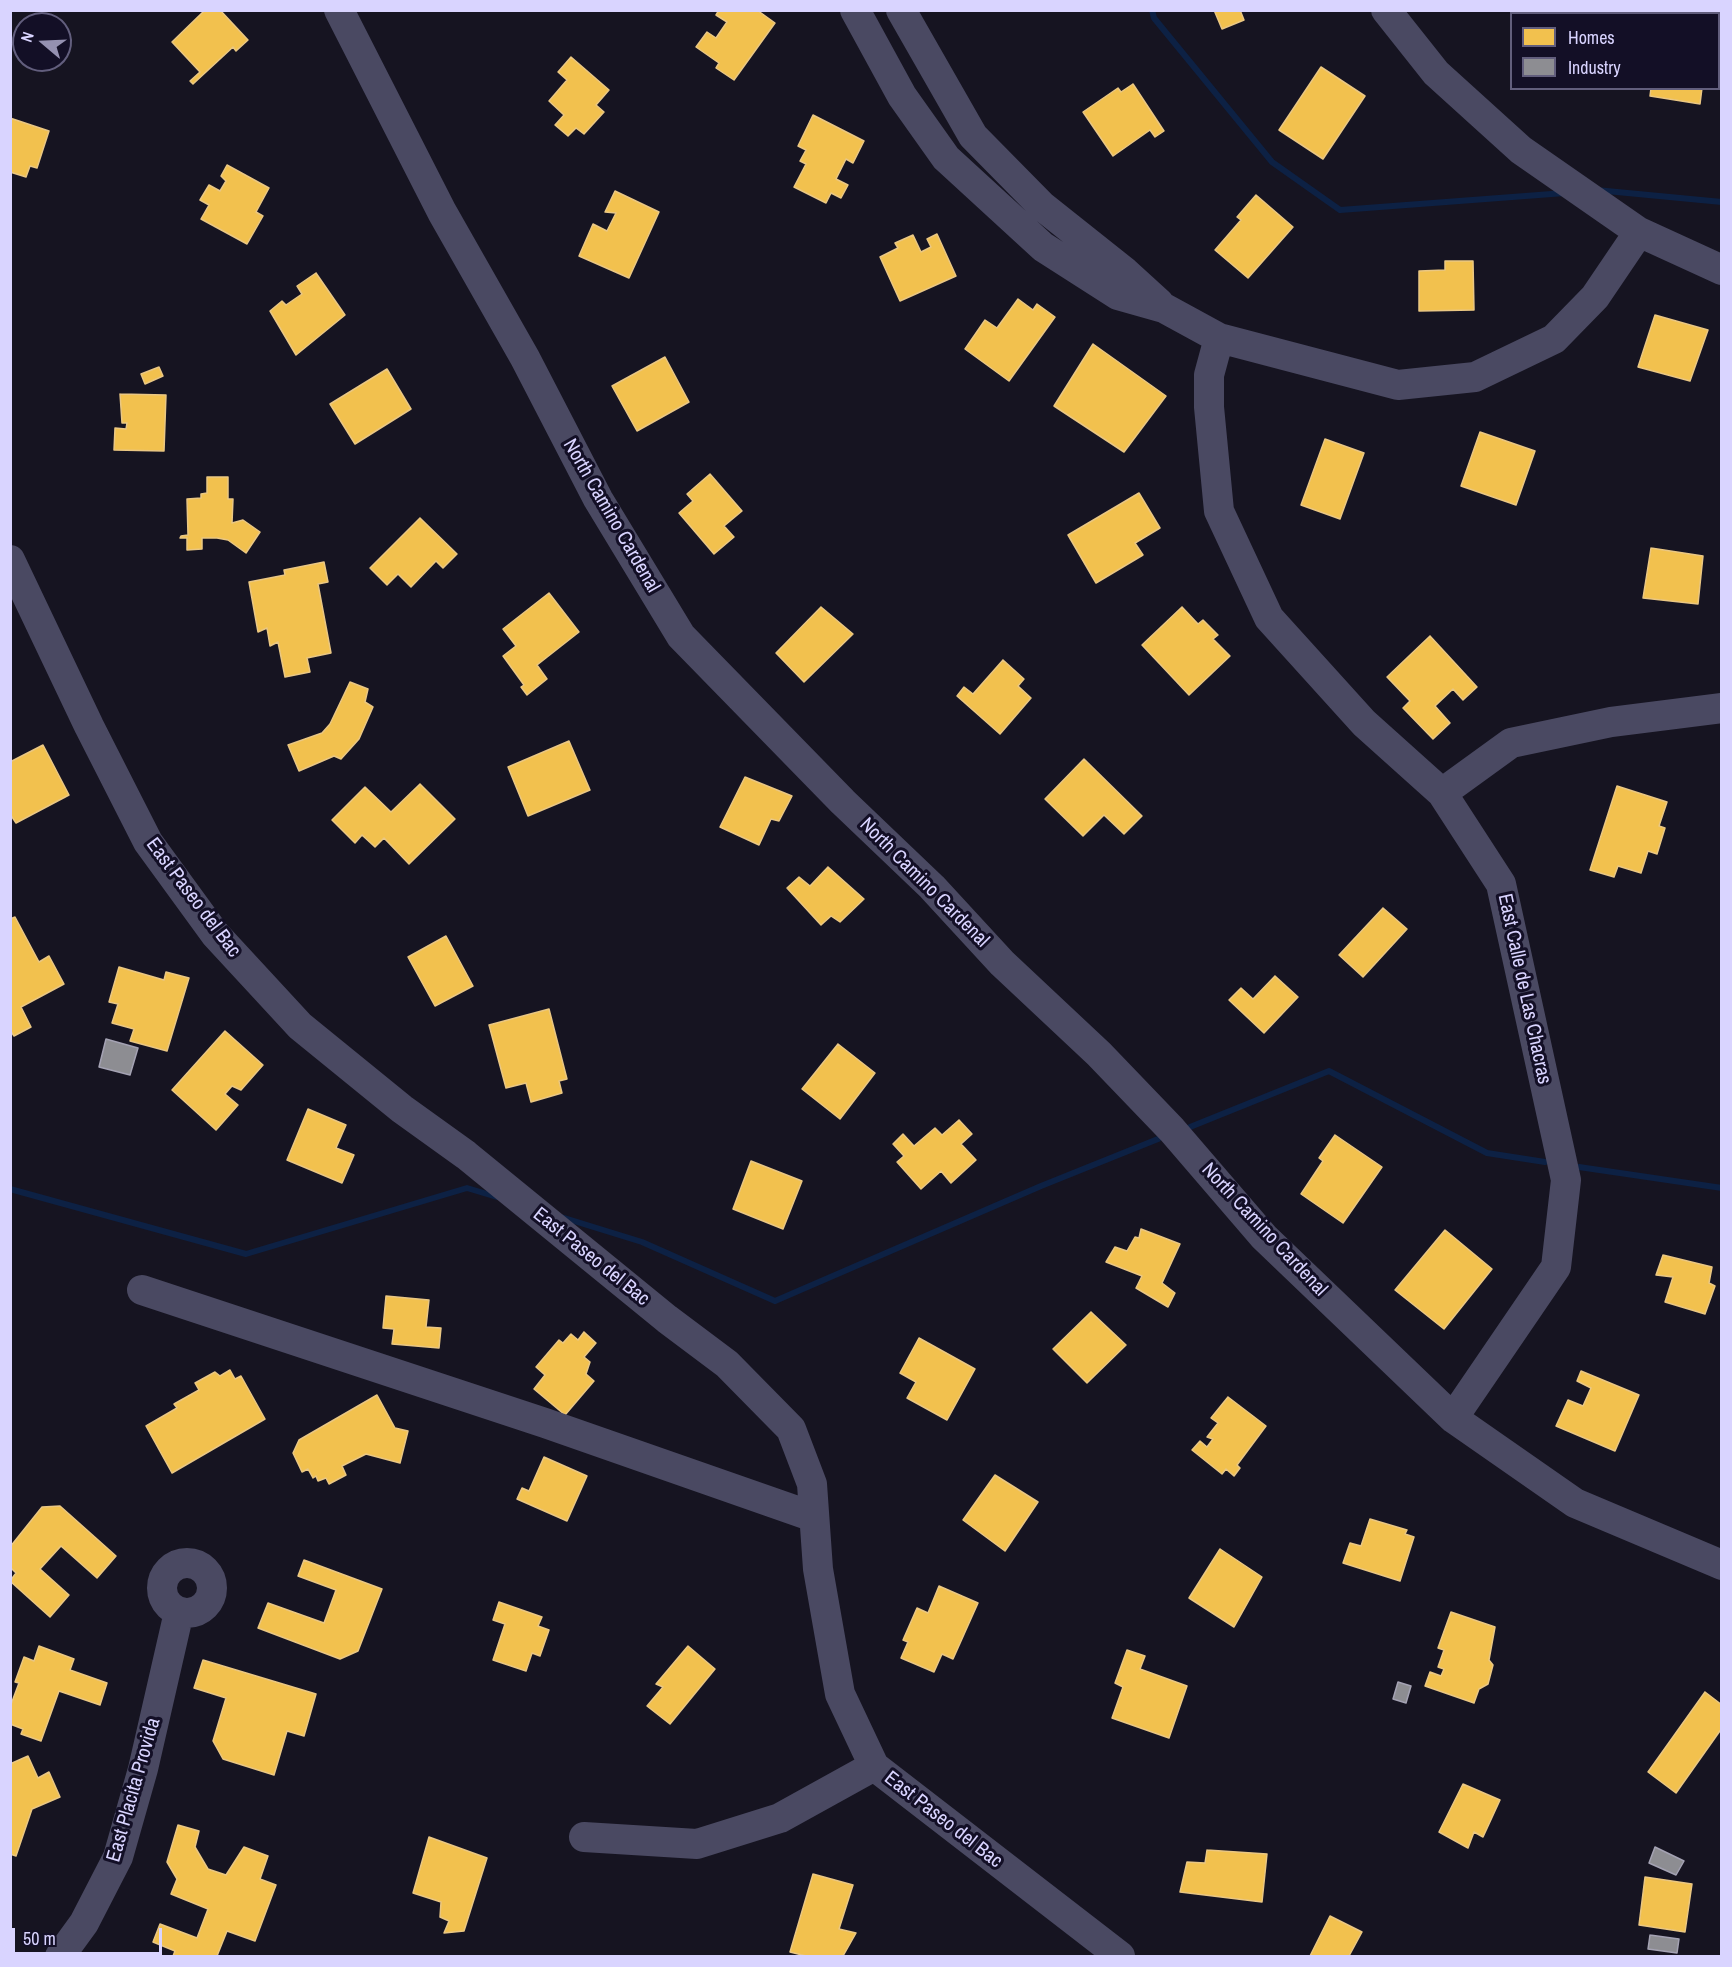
<!DOCTYPE html>
<html>
<head>
<meta charset="utf-8">
<style>
  body { margin:0 }
  #map { position:relative; width:1732px; height:1967px; overflow:hidden; background:#161421; font-family:"Archivo Narrow",sans-serif }
  canvas { display:block }
  .frame { position:absolute; inset:0; border:12px solid #d9d4ff; pointer-events:none }
  .legend { position:absolute; left:1510px; top:12px; width:210px; height:78px; box-sizing:border-box; background:#130f26; border:2px solid #625e7d; margin:0; padding:8px 10px; list-style:none; font-size:18px; color:#d9d4ff }
  .legend li { display:flex; align-items:center; gap:12px; height:30px }
  .legend b { width:30px; border:2px solid #625e7d }
  .north { position:absolute; left:12px; top:12px; width:60px; height:60px; box-sizing:border-box; background:#130f26; border:2px solid #625e7d; border-radius:50%; rotate:289deg; font-size:16px; font-weight:700; line-height:24px; text-align:center; color:#d9d4ff }
  .north::after { content:''; display:block; margin:auto; width:21px; height:27px; background:#9591b1; clip-path:polygon(50% 0,100% 100%,50% 72%,0 100%) }
  .scale { position:absolute; left:12px; top:1928px; width:150px; height:27px; box-sizing:border-box; border:3px solid #d9d4ff; border-top:0; padding-left:8px; font-size:18px; line-height:21px; white-space:nowrap; color:#d9d4ff; -webkit-text-stroke:4px #130f26; paint-order:stroke }
</style>
</head>
<body>
<div id="map">
<canvas width="1732" height="1967"></canvas>
<div class="frame"></div>
<ul class="legend">
<li><b style="height:16px;background:#f2c14e"></b>Homes</li>
<li><b style="height:16px;background:#8d8d92"></b>Industry</li>
</ul>
<div class="north">N</div>
<div class="scale">50 m</div>
</div>
<script>
const ctx = document.querySelector('canvas').getContext('2d');
ctx.lineJoin = 'round';
function paint(path, color) { ctx.fillStyle = color; ctx.fill(path, 'evenodd'); }
const poly = rows => new Path2D(rows.map(r => 'M' + r).join(''));
function stroke(path, color, width, dash) { ctx.strokeStyle = color; ctx.lineWidth = width; ctx.lineCap = dash ? 'butt' : 'round'; ctx.setLineDash(dash || []); ctx.stroke(path); }
function label(font, color, halo, rows, align = 'center') {
  ctx.font = font + ' "Archivo Narrow",sans-serif'; ctx.lineWidth = 6; ctx.setLineDash([]); ctx.textBaseline = 'middle'; ctx.strokeStyle = halo; ctx.fillStyle = color; for (const [text, x, y, turn = 0] of rows) {
    ctx.save(); ctx.translate(x, y); ctx.rotate((+turn || 0) * Math.PI / 180); ctx.textAlign = isNaN(turn) ? turn : align; if (halo) ctx.strokeText(text, 0, 0); ctx.fillText(text, 0, 0); ctx.restore();
  }
}
const homes = poly([
  [205,10,220,10,248,40,236,51,233,47,193,84,190,81,200,72,172,42,205,10],
  [719,10,757,10,775,23,734,80,716,68,719,63,696,47,707,32,716,38,727,22,716,15,719,10],
  [1214,10,1240,10,1244,20,1222,29,1214,10],
  [1534,10,1591,10,1592,11,1591,14,1532,14,1534,10],
  [571,57,609,90,596,105,604,112,584,134,576,128,568,136,555,125,564,115,549,101,567,80,558,72,571,57],
  [1321,67,1365,96,1323,159,1279,130,1321,67],
  [1133,84,1164,131,1155,137,1150,130,1113,156,1083,112,1118,88,1121,92,1133,84],
  [1651,88,1702,88,1700,104,1650,96,1651,88],
  [813,115,864,141,853,163,846,159,836,179,848,185,841,198,831,193,826,203,794,187,806,164,800,161,806,150,798,146,813,115],
  [10,118,49,131,37,168,30,166,26,177,10,172,10,118],
  [227,165,269,188,256,212,263,216,247,244,201,219,209,205,200,200,209,185,220,191,226,181,221,176,227,165],
  [615,191,659,212,629,278,579,256,593,224,607,231,616,213,605,212,615,191],
  [1256,195,1293,227,1248,278,1215,250,1241,220,1237,217,1256,195],
  [937,234,956,276,900,301,880,257,898,248,895,243,913,235,921,252,931,247,927,239,937,234],
  [1445,261,1473,261,1474,310,1419,311,1419,271,1445,270,1445,261],
  [316,273,345,315,296,355,270,311,282,301,286,305,302,294,297,286,316,273],
  [1018,299,1033,310,1037,304,1055,317,1009,381,965,349,985,320,997,328,1018,299],
  [1655,315,1708,330,1690,381,1638,367,1655,315],
  [1093,344,1166,396,1124,452,1054,406,1093,344],
  [665,357,689,402,637,431,612,386,665,357],
  [159,367,163,376,145,384,141,374,159,367],
  [387,369,411,409,355,444,330,404,387,369],
  [120,394,166,395,164,451,114,450,115,428,126,429,127,423,122,423,120,394],
  [1480,432,1535,451,1516,505,1461,486,1480,432],
  [1325,439,1364,453,1340,519,1301,505,1325,439],
  [710,474,742,511,724,526,734,537,714,554,679,513,693,501,687,494,710,474],
  [207,477,228,477,228,499,233,499,232,523,243,520,260,532,246,553,228,540,217,538,202,538,202,549,187,550,187,538,180,538,181,536,188,535,187,499,201,498,201,494,207,493,207,477],
  [1139,493,1160,528,1135,543,1143,555,1096,583,1068,535,1139,493],
  [420,518,457,554,443,568,436,561,411,587,398,574,387,585,370,568,420,518],
  [1651,548,1703,556,1698,604,1643,598,1651,548],
  [324,562,328,582,318,584,331,653,307,658,310,672,285,677,278,642,270,646,267,628,258,632,249,582,285,575,284,570,324,562],
  [549,593,579,632,537,665,547,679,527,695,521,687,524,685,503,656,516,646,503,629,549,593],
  [821,607,853,634,804,682,776,653,821,607],
  [1182,607,1198,624,1203,620,1218,635,1213,639,1230,656,1189,695,1142,645,1182,607],
  [1430,636,1477,687,1463,700,1453,689,1435,706,1450,723,1433,739,1403,708,1410,701,1387,677,1430,636],
  [1003,660,1024,679,1018,686,1031,698,1000,734,957,696,964,687,973,694,1003,660],
  [350,682,368,689,365,702,373,707,359,739,341,759,334,756,299,771,288,745,322,733,330,724,350,682],
  [569,741,590,790,528,816,508,767,569,741],
  [43,745,69,795,16,823,10,814,10,762,43,745],
  [1084,759,1142,816,1124,834,1104,815,1083,836,1045,799,1084,759],
  [745,777,792,796,779,821,771,819,759,845,720,827,745,777],
  [420,784,455,819,409,864,384,838,375,847,362,835,355,843,332,820,365,787,391,812,420,784],
  [1617,786,1667,802,1659,826,1665,828,1657,854,1648,851,1641,873,1618,866,1614,877,1590,870,1617,786],
  [828,867,864,899,840,922,831,916,821,925,787,888,799,877,810,886,828,867],
  [1383,908,1407,929,1363,977,1339,955,1383,908],
  [15,917,39,962,49,956,64,984,21,1007,31,1027,14,1036,10,1030,10,919,15,917],
  [446,936,473,986,435,1006,408,957,446,936],
  [119,967,164,980,166,972,189,978,167,1051,130,1041,134,1029,112,1023,118,1004,109,1002,119,967],
  [1275,976,1298,997,1264,1033,1229,1000,1241,988,1253,999,1275,976],
  [549,1009,567,1079,559,1081,562,1093,531,1102,526,1083,506,1088,489,1025,549,1009],
  [225,1031,263,1065,241,1090,232,1086,225,1094,238,1105,216,1130,172,1090,225,1031],
  [838,1044,875,1073,840,1119,802,1089,838,1044],
  [308,1109,346,1125,336,1148,354,1155,342,1183,287,1160,308,1109],
  [959,1120,972,1134,961,1144,976,1160,951,1183,941,1171,921,1189,897,1162,904,1156,893,1144,903,1134,914,1146,935,1128,942,1135,959,1120],
  [1335,1135,1382,1167,1343,1223,1301,1194,1323,1161,1319,1158,1335,1135],
  [751,1161,802,1181,783,1229,733,1209,751,1161],
  [1141,1229,1180,1244,1162,1283,1175,1293,1168,1307,1136,1288,1142,1276,1106,1262,1115,1247,1127,1251,1135,1237,1139,1238,1141,1229],
  [1445,1230,1492,1269,1444,1329,1395,1290,1445,1230],
  [1663,1255,1712,1267,1709,1283,1715,1286,1705,1314,1665,1302,1673,1277,1656,1275,1663,1255],
  [386,1296,429,1300,426,1327,441,1328,439,1348,392,1344,394,1329,383,1328,386,1296],
  [1091,1312,1126,1345,1087,1383,1053,1349,1091,1312],
  [584,1332,596,1343,584,1357,590,1362,586,1374,594,1381,565,1415,534,1389,545,1375,536,1367,559,1340,563,1343,571,1334,578,1340,584,1332],
  [919,1338,975,1369,947,1420,907,1398,916,1382,900,1373,919,1338],
  [230,1370,235,1379,241,1376,265,1419,172,1473,146,1426,177,1408,174,1404,199,1390,195,1383,215,1372,220,1376,230,1370],
  [1581,1371,1639,1395,1615,1451,1556,1426,1568,1400,1583,1406,1591,1388,1577,1381,1581,1371],
  [377,1395,395,1428,408,1431,400,1463,366,1454,342,1466,346,1475,329,1484,326,1478,318,1481,316,1476,313,1478,308,1469,302,1472,293,1453,299,1440,377,1395],
  [1228,1397,1266,1426,1237,1465,1240,1468,1234,1476,1226,1469,1222,1474,1192,1450,1200,1441,1207,1447,1213,1439,1207,1437,1218,1423,1211,1418,1228,1397],
  [544,1457,587,1476,567,1521,517,1499,522,1488,529,1491,544,1457],
  [995,1475,1038,1502,1005,1551,963,1520,995,1475],
  [60,1506,116,1556,97,1578,61,1546,40,1569,69,1595,50,1617,10,1581,16,1573,10,1567,10,1547,42,1507,60,1506],
  [1370,1519,1407,1530,1405,1534,1414,1537,1400,1581,1343,1563,1350,1543,1361,1546,1370,1519],
  [1220,1549,1262,1577,1234,1627,1189,1598,1220,1549],
  [304,1560,382,1589,358,1651,340,1659,258,1628,268,1603,324,1623,336,1590,298,1576,304,1560],
  [939,1586,978,1603,953,1659,942,1654,934,1672,901,1658,908,1642,903,1640,917,1608,928,1613,939,1586],
  [499,1602,542,1617,538,1626,549,1630,540,1656,532,1653,526,1671,493,1660,505,1624,493,1620,499,1602],
  [1451,1612,1495,1627,1489,1660,1493,1665,1488,1684,1479,1689,1474,1703,1425,1686,1430,1672,1441,1676,1444,1669,1438,1667,1444,1650,1438,1648,1451,1612],
  [39,1646,74,1659,70,1670,107,1683,100,1705,59,1691,41,1741,21,1734,23,1729,10,1724,10,1707,19,1683,15,1682,24,1657,34,1661,39,1646],
  [688,1646,715,1669,670,1724,647,1706,663,1687,656,1684,688,1646],
  [1127,1650,1145,1656,1140,1669,1187,1686,1169,1738,1112,1718,1123,1687,1115,1683,1127,1650],
  [203,1660,316,1694,304,1736,287,1731,274,1775,223,1759,213,1741,226,1698,194,1688,203,1660],
  [1705,1692,1722,1705,1722,1728,1676,1793,1648,1772,1705,1692],
  [28,1756,38,1778,49,1772,60,1797,32,1809,16,1856,10,1854,10,1764,28,1756],
  [1463,1784,1500,1800,1483,1837,1474,1832,1468,1848,1439,1832,1463,1784],
  [178,1825,199,1831,195,1847,208,1869,226,1875,244,1847,268,1856,260,1879,276,1885,255,1941,227,1931,217,1956,173,1956,175,1951,153,1942,160,1924,197,1938,208,1909,171,1894,177,1879,167,1862,178,1825],
  [429,1837,487,1858,464,1931,444,1933,449,1921,440,1917,441,1902,413,1893,429,1837],
  [1207,1850,1267,1854,1262,1902,1180,1892,1187,1862,1205,1863,1207,1850],
  [813,1874,853,1885,839,1929,856,1933,843,1956,806,1956,790,1952,813,1874],
  [1645,1877,1692,1884,1685,1932,1639,1925,1645,1877],
  [1330,1916,1362,1932,1349,1956,1310,1956,1330,1916]
]);
const industry = poly([
  [106,1039,138,1048,130,1075,99,1067,106,1039],
  [1398,1682,1411,1686,1406,1703,1393,1699,1398,1682],
  [1655,1847,1684,1861,1676,1875,1649,1863,1655,1847],
  [1650,1935,1679,1939,1677,1953,1648,1949,1650,1935]
]);
const stream = poly([
  [1152,10,1154,18,1272,162,1340,210,1565,193],
  [1596,190,1722,202],
  [1190,1127,1329,1071,1487,1153,1545,1162],
  [1579,1167,1722,1188],
  [10,1189,246,1254,467,1188,497,1197],
  [561,1217,642,1242,775,1301,1041,1186,1158,1139]
]);
const minor = poly([
  [339,10,442,212,525,358,598,499,681,636,843,802,932,887,1002,963,1099,1054,1172,1130,1264,1237,1453,1418,1575,1503,1722,1565],
  [855,10,902,96,946,158,1043,247,1118,295,1164,308,1219,338,1398,385,1475,377,1554,339,1595,297,1639,232],
  [901,10,973,136,1042,206,1125,272,1159,303],
  [1386,10,1436,73,1521,150,1639,232,1722,270],
  [1219,338,1209,375,1209,407,1219,511,1269,618,1364,723,1442,793,1501,884,1566,1180,1556,1267,1453,1418],
  [10,560,89,726,148,842,215,934,300,1026,402,1109,466,1155,667,1319,727,1364,791,1429,812,1484,818,1569,840,1694,874,1766,1120,1956],
  [1442,793,1511,743,1611,722,1722,708],
  [142,1290,545,1423,814,1517],
  '162 1588a25 25 0 1 1 50 0a25 25 0 1 1-50 0Z',
  [584,1837,697,1844,780,1818,874,1766],
  [60,1956,84,1923,118,1857,143,1769,179,1612]
]);
const streetNames = [
  ["North Camino Cardenal",611,516,60],
  ["North Camino Cardenal",924,883,45],
  ["East Paseo del Bac",193,898,53],
  ["East Calle de Las Chacras",1524,989,78],
  ["North Camino Cardenal",1264,1230,47],
  ["East Paseo del Bac",591,1257,39],
  ["East Placita Provida",134,1790,-74],
  ["East Paseo del Bac",943,1820,38]
];
paint(homes, '#f2c14e');
stroke(homes, '#eac783', 1.5);
paint(industry, '#8d8d92');
stroke(industry, '#a4a2b3', 1.5);
stroke(stream, '#0d2144', 6);
stroke(minor, '#4a4962', 30);
label('20px', '#d9d4ff', '#130f26', streetNames);
</script>
</body>
</html>
